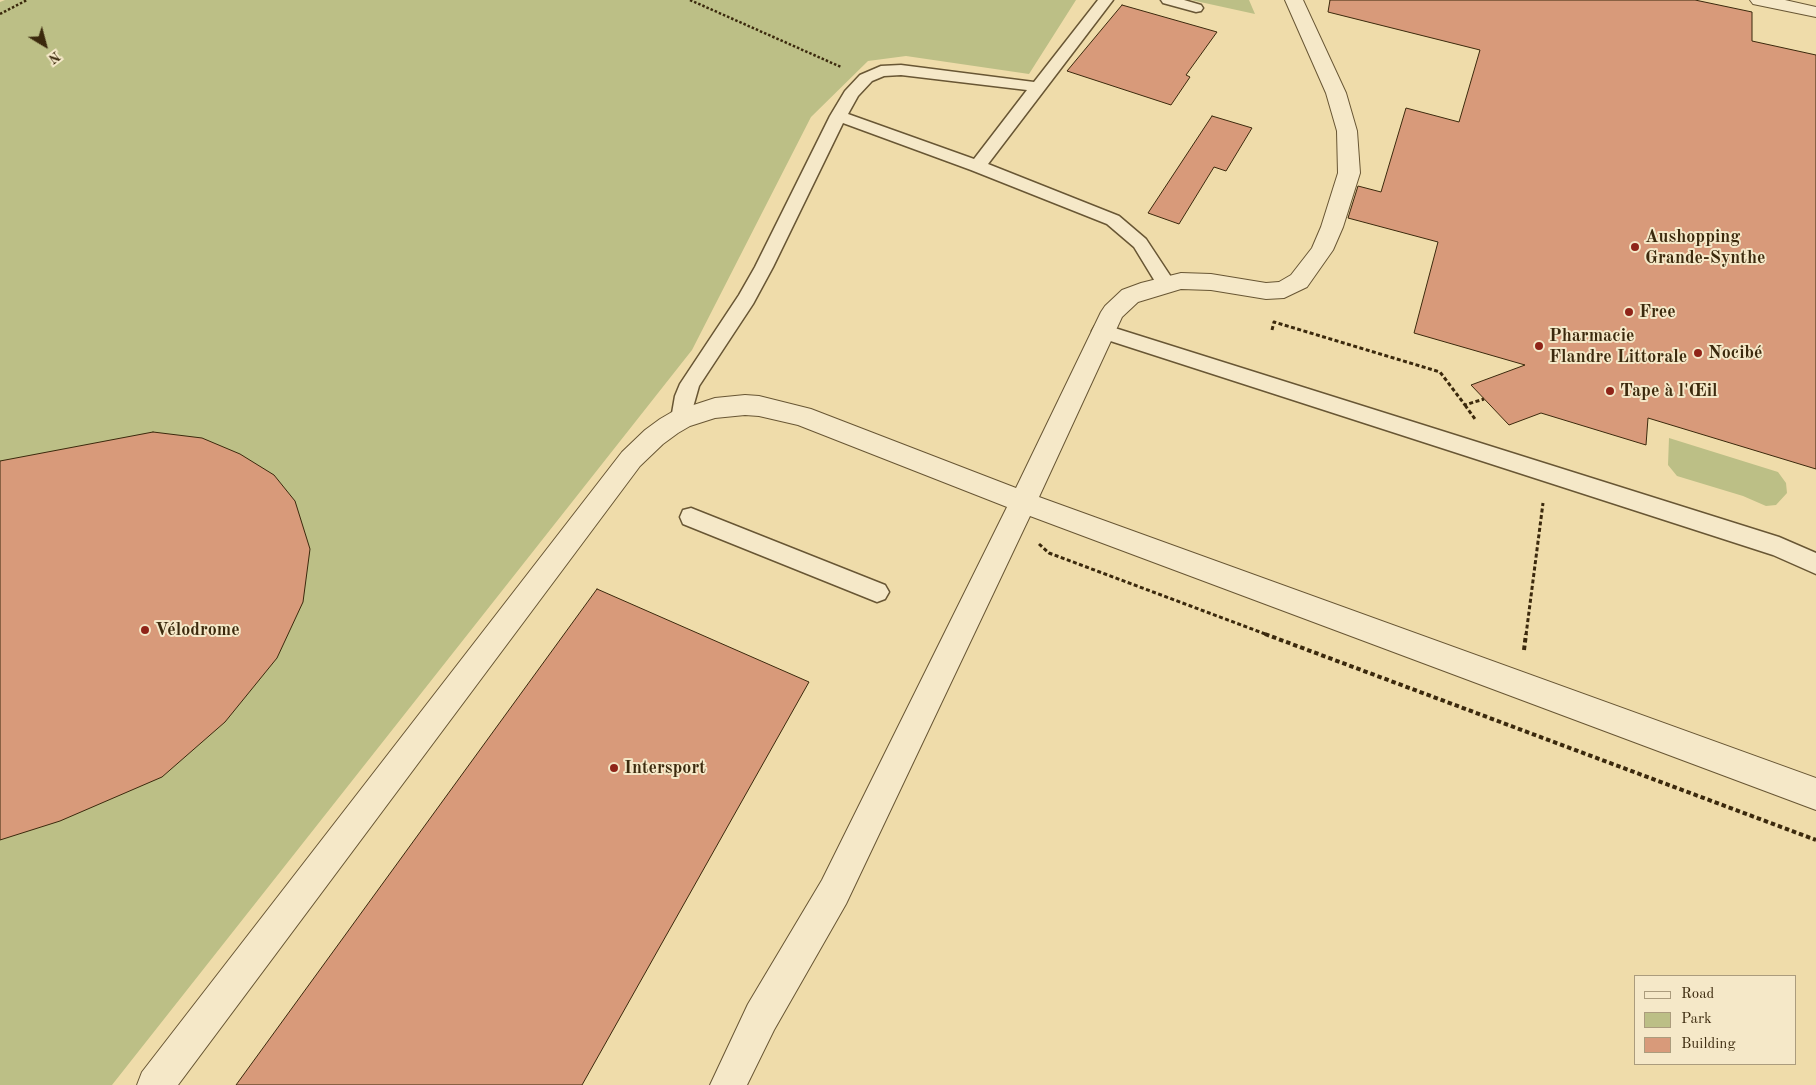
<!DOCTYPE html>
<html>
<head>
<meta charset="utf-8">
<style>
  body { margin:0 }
  #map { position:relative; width:1816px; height:1085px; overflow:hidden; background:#efdcaa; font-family:"Old Standard TT",serif }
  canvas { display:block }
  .legend { position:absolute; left:1634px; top:975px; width:162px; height:90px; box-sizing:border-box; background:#f5e8c8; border:1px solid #ab9c7d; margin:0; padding:6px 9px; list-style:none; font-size:15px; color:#3b290d }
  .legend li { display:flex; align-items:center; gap:10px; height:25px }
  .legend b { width:25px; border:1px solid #ab9c7d }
  .north { position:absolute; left:20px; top:20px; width:50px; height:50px; -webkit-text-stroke:4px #f5e8c8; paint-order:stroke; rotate:143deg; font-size:14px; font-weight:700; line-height:20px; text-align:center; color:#3b290d }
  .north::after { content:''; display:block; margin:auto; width:18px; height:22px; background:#3b290d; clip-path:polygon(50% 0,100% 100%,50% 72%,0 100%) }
</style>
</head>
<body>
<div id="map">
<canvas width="1816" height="1085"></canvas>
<ul class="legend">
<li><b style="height:6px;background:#f5e8c8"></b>Road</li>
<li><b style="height:14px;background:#bcbf86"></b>Park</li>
<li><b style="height:14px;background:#d89a7a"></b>Building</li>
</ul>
<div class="north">N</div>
</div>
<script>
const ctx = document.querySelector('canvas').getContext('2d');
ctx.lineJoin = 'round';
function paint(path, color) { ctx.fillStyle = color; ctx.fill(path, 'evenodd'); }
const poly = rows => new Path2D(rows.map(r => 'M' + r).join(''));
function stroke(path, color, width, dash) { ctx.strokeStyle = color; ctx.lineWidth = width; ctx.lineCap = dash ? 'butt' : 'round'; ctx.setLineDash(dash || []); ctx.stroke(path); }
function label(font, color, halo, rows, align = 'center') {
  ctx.font = font + ' "Old Standard TT",serif'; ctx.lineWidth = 4; ctx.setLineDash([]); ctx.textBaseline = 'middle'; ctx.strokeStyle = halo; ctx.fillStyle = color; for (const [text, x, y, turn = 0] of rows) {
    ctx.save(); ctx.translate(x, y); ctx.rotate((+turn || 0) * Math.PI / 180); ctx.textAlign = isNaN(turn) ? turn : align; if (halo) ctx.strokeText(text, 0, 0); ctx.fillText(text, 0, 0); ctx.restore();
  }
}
const green = poly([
  [5,0,1076,0,1029,74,906,56,868,61,811,117,692,350,112,1085,0,1085,0,2],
  [1191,0,1249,0,1255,14],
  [1669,438,1778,472,1786,483,1787,493,1776,505,1766,506,1743,496,1677,476,1668,465]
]);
const building = poly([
  [1330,0,1695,0,1752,12,1752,41,1816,55,1816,469,1648,418,1646,445,1541,413,1509,425,1471,385,1525,365,1414,333,1438,242,1348,218,1358,186,1381,192,1406,108,1459,122,1480,50,1328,12,1330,0],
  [1122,5,1217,32,1186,75,1190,77,1171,105,1067,71,1122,5],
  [1212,116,1252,128,1226,171,1214,167,1179,224,1148,213,1212,116],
  [153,432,202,438,240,454,274,475,295,501,310,549,303,602,277,658,225,722,162,777,60,821,0,840,0,461,153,432],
  [597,589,809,682,582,1085,236,1085,597,589]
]);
const pathFar2 = poly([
  [690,0,841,67],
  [0,14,27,0]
]);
const pathFar1 = poly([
  [1272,330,1274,322,1440,372,1465,405,1484,399],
  [1465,405,1475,419],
  [1039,544,1049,553,1268,635],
  [1526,635,1543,503]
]);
const path = poly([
  [1265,634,1816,840],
  [1524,650,1526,634]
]);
const lane = poly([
  [1098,0,1113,0,988,164,1119,216,1146,239,1175,283,1173,288,1166,290,1159,288,1134,247,1107,224,971,170,843,123,773,267,753,304,699,386,688,425,681,427,674,425,671,419,675,396,680,384,739,295,755,267,830,116,845,91,860,75,881,66,901,65,1034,82,1098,0],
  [901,75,1027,90,974,159,848,114,858,96,872,81,884,76,901,75],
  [1161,0,1184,0,1201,5,1203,8,1201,11,1196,12,1163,3,1161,0],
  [1102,324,1779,537,1816,553,1816,574,1773,555,1095,336,1092,331,1095,326,1102,324],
  [691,508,885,585,889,592,885,599,877,602,683,524,680,517,683,510,691,508]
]);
const street = poly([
  [1285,0,1303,0,1346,93,1357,131,1360,173,1343,227,1333,250,1307,287,1284,298,1266,299,1211,290,1181,289,1138,302,1122,317,1039,497,1816,778,1816,810,1030,516,846,904,774,1030,747,1085,710,1085,748,1004,822,880,1007,507,798,425,759,416,745,415,715,418,690,426,678,433,663,444,640,466,178,1085,137,1085,142,1072,622,452,645,430,660,419,672,412,715,398,745,395,759,396,811,409,1016,488,1101,312,1105,306,1122,290,1141,283,1181,273,1211,274,1266,283,1279,282,1291,275,1312,248,1321,227,1338,173,1337,131,1326,93,1285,0],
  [1750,0,1785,0,1816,7,1816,17,1753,4,1750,0]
]);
const markers = [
  [1635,247,5,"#8f2418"],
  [1629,312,5,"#8f2418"],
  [1539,346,5,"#8f2418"],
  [1698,353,5,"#8f2418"],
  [1610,391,5,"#8f2418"],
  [145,630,5,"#8f2418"],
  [614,768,5,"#8f2418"]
];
const poiNames = [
  ["Aushopping",1645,237],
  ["Grande-Synthe",1645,258],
  ["Free",1639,312],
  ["Pharmacie",1549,336],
  ["Flandre Littorale",1549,357],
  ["Nocibé",1708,353],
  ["Tape à l'Œil",1620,391],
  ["Vélodrome",155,630],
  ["Intersport",624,768]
];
paint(green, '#bcbf86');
paint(building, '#d89a7a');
stroke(building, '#3b290d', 1);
stroke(lane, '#685634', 3);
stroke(street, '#685634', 2);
stroke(pathFar2, '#3b290d', 2.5, [2.5, 2]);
stroke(pathFar1, '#3b290d', 3, [4, 2.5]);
stroke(path, '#3b290d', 4, [4.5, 3]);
paint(lane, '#f5e8c8');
paint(street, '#f5e8c8');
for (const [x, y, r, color] of markers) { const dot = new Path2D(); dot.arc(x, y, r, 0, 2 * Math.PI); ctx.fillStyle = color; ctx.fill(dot); stroke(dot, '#f5e8c8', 2); }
label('bold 18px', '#3b290d', '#f5e8c8', poiNames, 'left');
</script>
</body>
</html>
